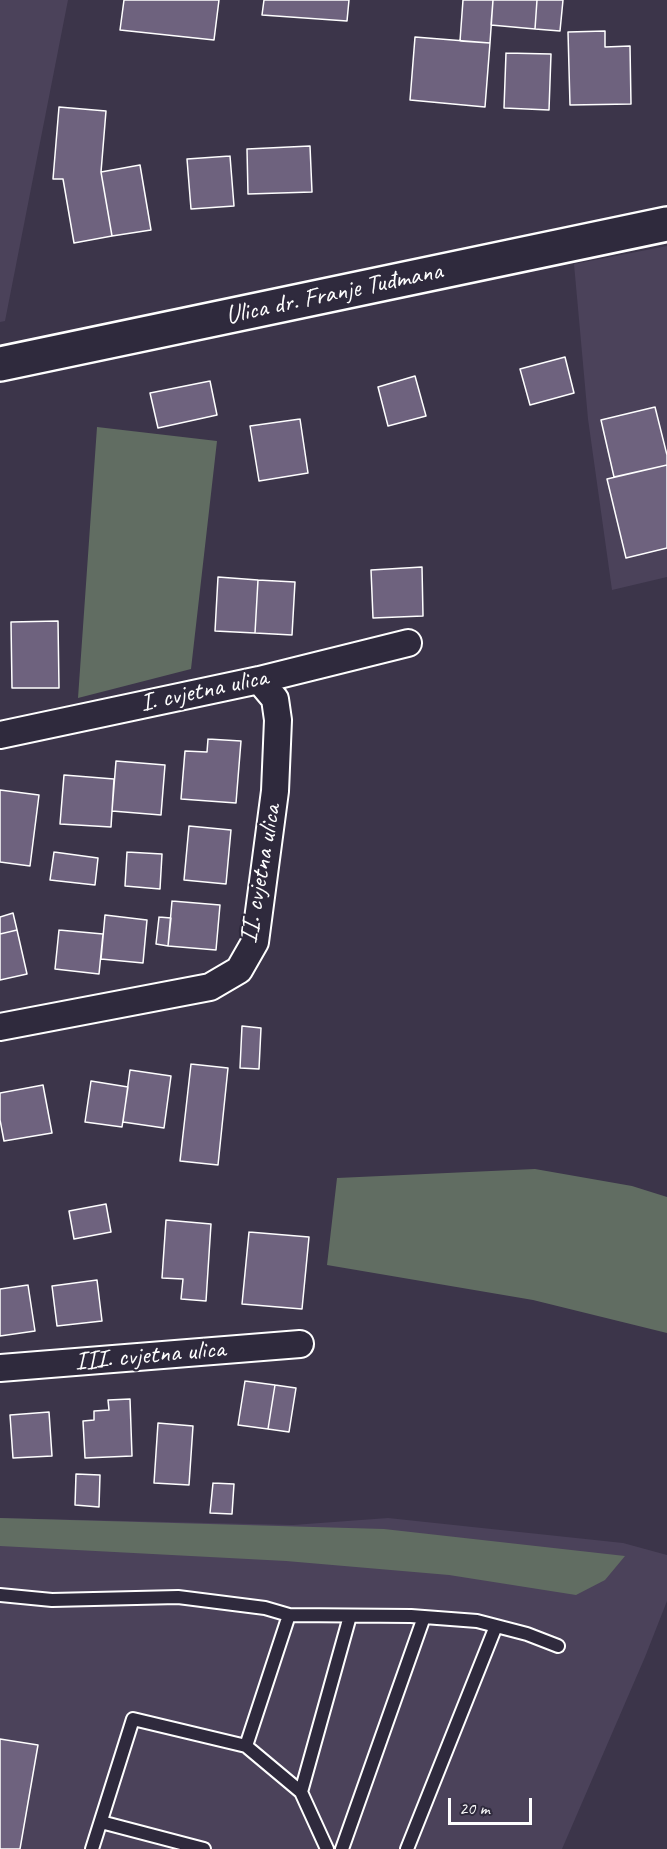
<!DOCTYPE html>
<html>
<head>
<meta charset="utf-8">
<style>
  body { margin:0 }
  #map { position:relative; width:667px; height:1849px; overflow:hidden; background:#3c354a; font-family:Caveat,sans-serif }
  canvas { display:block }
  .scale { position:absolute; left:448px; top:1798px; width:84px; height:27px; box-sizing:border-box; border:3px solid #fff; border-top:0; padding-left:8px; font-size:18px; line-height:21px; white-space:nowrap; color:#fff; -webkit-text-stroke:4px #2f2a3d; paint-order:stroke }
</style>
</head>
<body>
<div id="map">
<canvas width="667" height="1849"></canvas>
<div class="scale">20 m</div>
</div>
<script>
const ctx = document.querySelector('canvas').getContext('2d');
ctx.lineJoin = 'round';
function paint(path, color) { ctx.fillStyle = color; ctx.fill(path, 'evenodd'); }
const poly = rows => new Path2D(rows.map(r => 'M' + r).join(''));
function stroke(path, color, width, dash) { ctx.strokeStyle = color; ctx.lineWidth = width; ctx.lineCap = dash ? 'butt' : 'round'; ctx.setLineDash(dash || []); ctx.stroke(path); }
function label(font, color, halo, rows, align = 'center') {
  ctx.font = font + ' Caveat,sans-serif'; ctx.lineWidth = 4.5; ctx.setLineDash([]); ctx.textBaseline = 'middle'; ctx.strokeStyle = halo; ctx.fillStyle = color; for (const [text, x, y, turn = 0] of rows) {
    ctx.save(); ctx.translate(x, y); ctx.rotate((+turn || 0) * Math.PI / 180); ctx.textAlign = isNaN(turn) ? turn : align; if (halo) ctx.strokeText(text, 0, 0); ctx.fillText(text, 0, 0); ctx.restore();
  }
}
const built = poly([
  [0,0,68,0,5,321,0,322],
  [667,246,667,577,612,590,588,419,574,264],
  [0,1518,293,1525,388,1518,623,1543,667,1555,667,1601,645,1657,562,1849,0,1849]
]);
const green = poly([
  [97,427,217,441,191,669,78,698],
  [535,1169,632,1186,667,1197,667,1333,533,1300,327,1265,337,1178],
  [0,1518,384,1529,625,1556,605,1580,576,1595,449,1575,286,1561,0,1546]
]);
const building = poly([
  [124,0,219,0,214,40,120,30,124,0],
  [264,0,349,0,347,21,262,15,264,0],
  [463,0,493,0,490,43,460,41,463,0],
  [493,0,537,0,535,29,491,25,493,0],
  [537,0,563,0,560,31,535,29,537,0],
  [605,31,605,47,630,46,631,104,570,105,568,32,605,31],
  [415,37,490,43,485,107,410,100,415,37],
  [506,53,551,54,549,110,504,108,506,53],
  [59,107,106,111,101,172,112,236,74,243,63,179,53,179,59,107],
  [310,146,312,192,248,194,247,149,310,146],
  [230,156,234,206,191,209,187,159,230,156],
  [140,165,151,230,112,236,101,172,140,165],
  [565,357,574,393,530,405,520,369,565,357],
  [415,376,426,416,388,426,378,387,415,376],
  [210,381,217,415,158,428,150,393,210,381],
  [655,407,667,455,667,465,614,477,601,420,655,407],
  [300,419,308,473,259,481,250,426,300,419],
  [667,465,667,548,626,558,607,479,667,465],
  [422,567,423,616,373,618,371,570,422,567],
  [218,577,258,580,255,633,215,631,218,577],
  [258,580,295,582,292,635,255,633,258,580],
  [58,621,59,688,12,688,11,622,58,621],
  [208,739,241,741,236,803,181,799,185,751,207,752,208,739],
  [116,761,165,765,161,815,112,811,116,761],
  [64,775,114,779,111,827,60,824,64,775],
  [0,790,39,795,30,866,0,862,0,790],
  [189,826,231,830,226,884,184,880,189,826],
  [54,852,98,858,95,885,50,880,54,852],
  [127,852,162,854,160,889,125,886,127,852],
  [172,901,220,905,216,950,168,946,172,901],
  [13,913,17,930,0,934,0,917,13,913],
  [105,915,147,920,143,963,101,959,105,915],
  [159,917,171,918,168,946,156,944,159,917],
  [17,930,27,974,0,980,0,934,17,930],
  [59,930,103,934,99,974,55,969,59,930],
  [242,1026,261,1028,259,1069,240,1068,242,1026],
  [191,1064,228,1068,218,1165,180,1161,191,1064],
  [130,1070,171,1076,164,1128,123,1122,130,1070],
  [91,1081,128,1087,122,1127,85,1122,91,1081],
  [43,1085,52,1133,4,1141,0,1120,0,1093,43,1085],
  [106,1204,111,1232,74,1239,69,1211,106,1204],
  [166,1220,211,1224,206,1301,181,1299,183,1279,162,1278,166,1220],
  [249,1232,309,1237,302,1309,242,1304,249,1232],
  [97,1280,102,1321,57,1326,52,1286,97,1280],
  [28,1285,35,1331,0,1336,0,1289,28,1285],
  [245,1381,275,1385,268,1429,238,1425,245,1381],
  [275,1385,296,1388,289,1432,268,1429,275,1385],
  [130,1399,132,1456,85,1458,83,1421,94,1420,94,1411,109,1410,108,1400,130,1399],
  [49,1412,52,1456,13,1458,10,1415,49,1412],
  [158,1423,193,1426,189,1485,154,1483,158,1423],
  [76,1474,100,1475,99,1507,75,1505,76,1474],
  [213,1483,234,1484,232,1514,210,1513,213,1483],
  [0,1739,38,1745,20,1849,0,1849,0,1739]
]);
const service = poly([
  [0,1595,52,1600,178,1597,265,1608,289,1615],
  [246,1746,301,1792],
  [101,1822,204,1849],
  [92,1849,133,1719,246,1746,289,1615,411,1616,477,1621,527,1634,558,1646],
  [327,1849,301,1792,350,1616],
  [342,1849,424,1617],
  [407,1849,496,1626]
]);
const minor = poly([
  [0,735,259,680,408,643],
  [0,1027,210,987,239,970,255,942,275,791,278,720,275,699,259,680],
  [0,1368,300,1344]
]);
const secondary = poly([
  [0,364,667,224]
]);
const streetNames = [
  ["Ulica dr. Franje Tuđmana",334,294,-12],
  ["I. cvjetna ulica",204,691,-12],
  ["II. cvjetna ulica",261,874,-80],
  ["III. cvjetna ulica",150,1356,-5]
];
paint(built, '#4b425a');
paint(green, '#616d62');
paint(building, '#6e627e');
stroke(building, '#fff', 1.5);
stroke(service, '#fff', 16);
stroke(minor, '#fff', 30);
stroke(secondary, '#fff', 38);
stroke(service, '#2f2a3d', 12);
stroke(minor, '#2f2a3d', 26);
stroke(secondary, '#2f2a3d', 33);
label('26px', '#fff', '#2f2a3d', streetNames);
</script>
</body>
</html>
